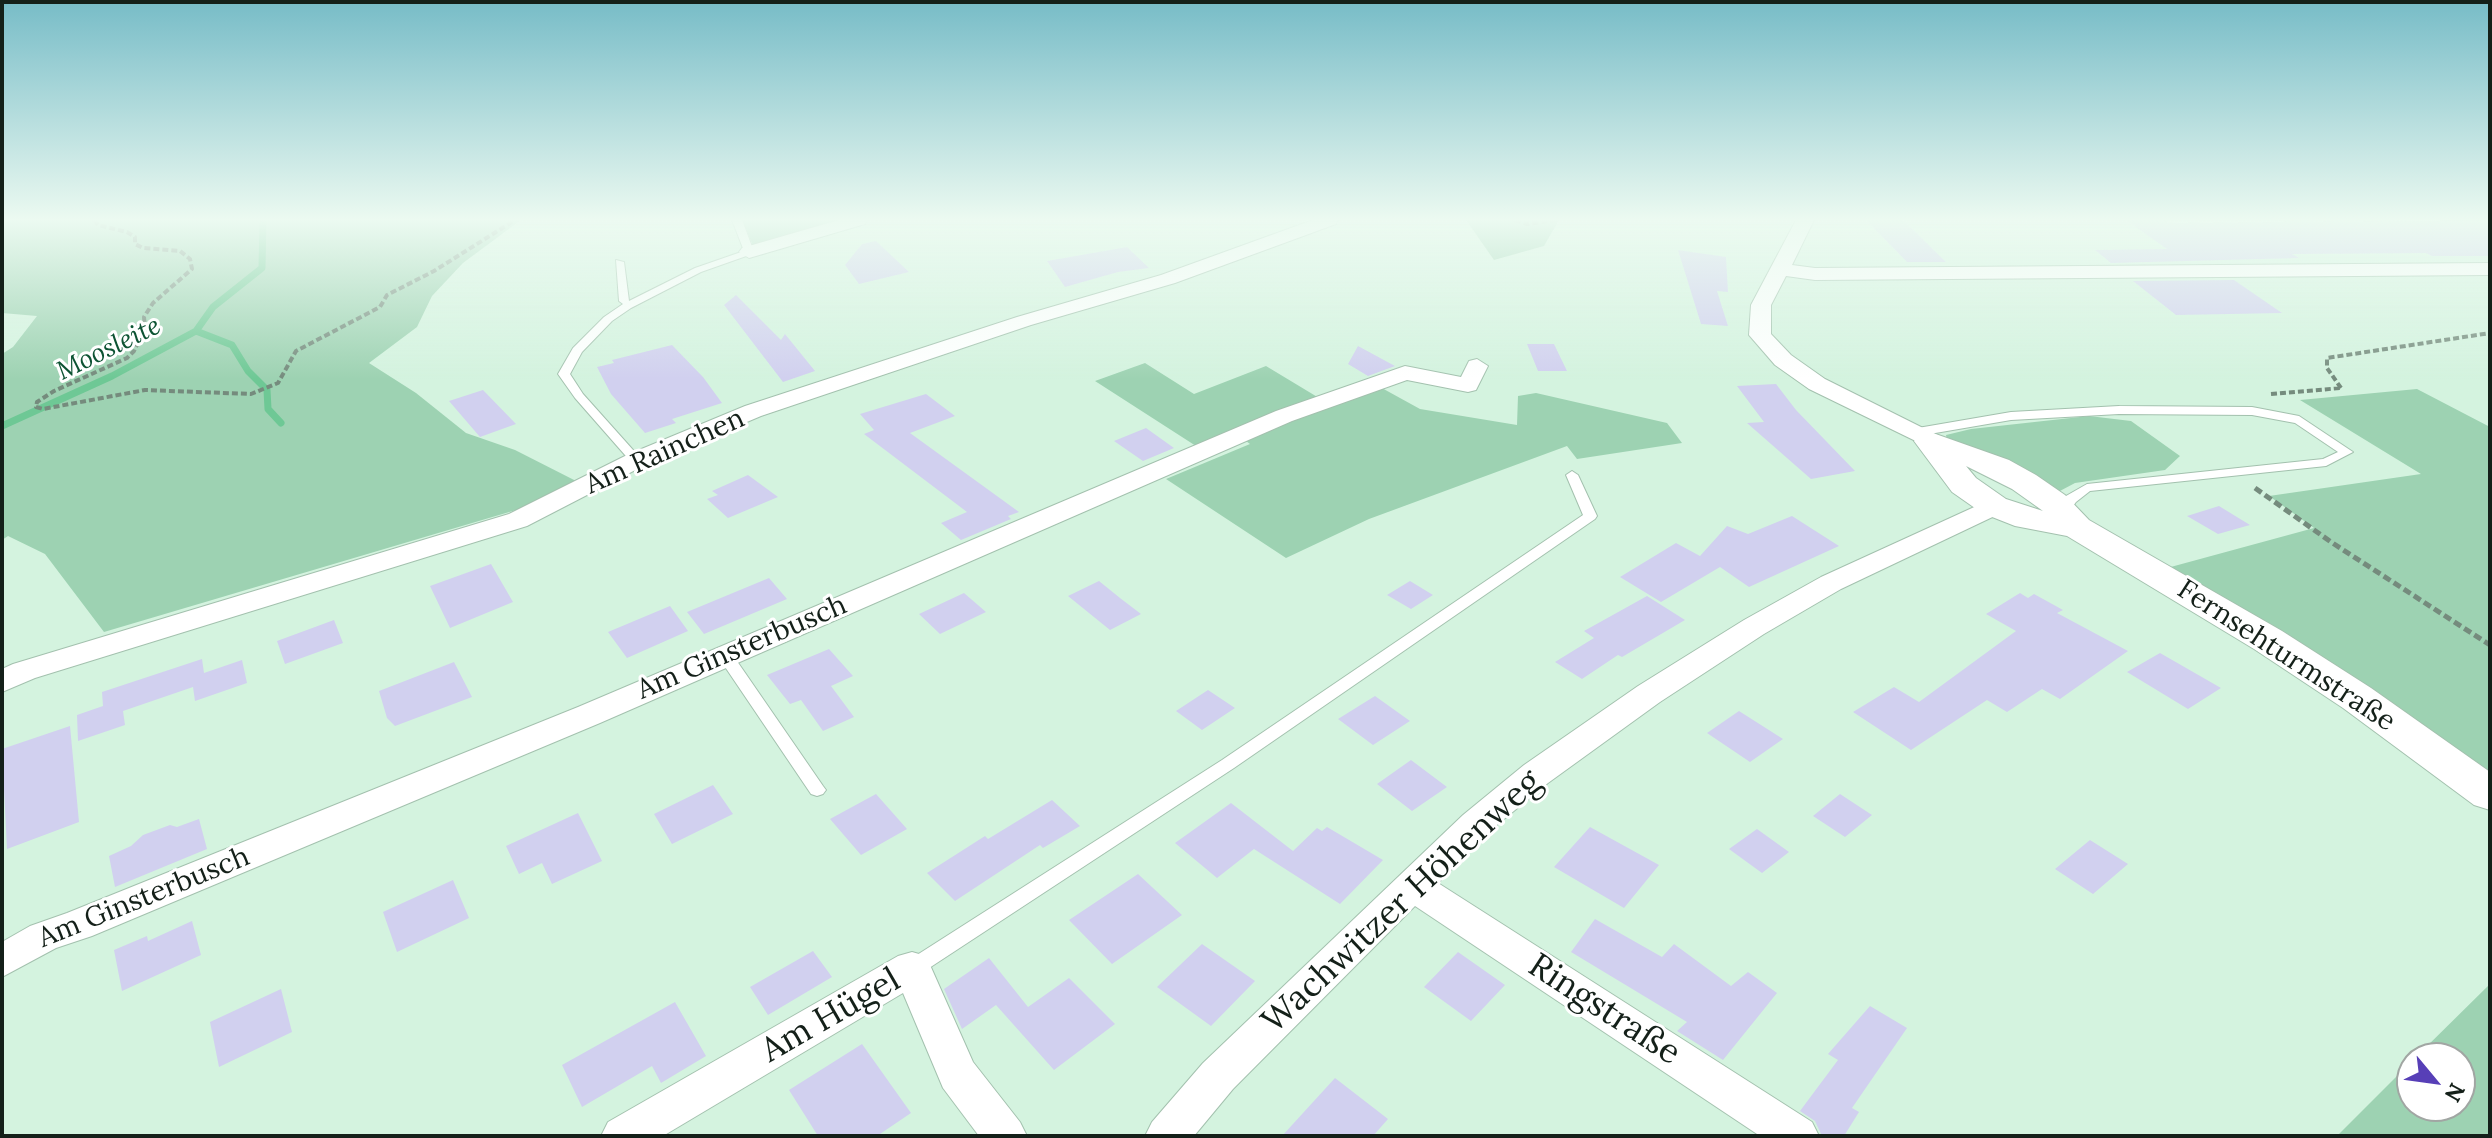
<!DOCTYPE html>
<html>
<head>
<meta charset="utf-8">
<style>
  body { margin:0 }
  #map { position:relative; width:2492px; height:1138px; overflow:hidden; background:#d4f3df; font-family:Lora,serif }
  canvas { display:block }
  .frame { position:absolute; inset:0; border:4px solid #142019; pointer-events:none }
  .north { position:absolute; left:2396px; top:1042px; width:80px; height:80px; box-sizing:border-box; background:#fff; border:2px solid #a1a6a3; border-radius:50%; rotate:119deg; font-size:22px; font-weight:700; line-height:32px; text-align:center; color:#142019 }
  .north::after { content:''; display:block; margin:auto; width:28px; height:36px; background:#573fb7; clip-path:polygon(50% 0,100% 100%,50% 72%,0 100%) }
</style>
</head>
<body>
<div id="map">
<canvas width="2492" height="1138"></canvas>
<div class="frame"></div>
<div class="north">N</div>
</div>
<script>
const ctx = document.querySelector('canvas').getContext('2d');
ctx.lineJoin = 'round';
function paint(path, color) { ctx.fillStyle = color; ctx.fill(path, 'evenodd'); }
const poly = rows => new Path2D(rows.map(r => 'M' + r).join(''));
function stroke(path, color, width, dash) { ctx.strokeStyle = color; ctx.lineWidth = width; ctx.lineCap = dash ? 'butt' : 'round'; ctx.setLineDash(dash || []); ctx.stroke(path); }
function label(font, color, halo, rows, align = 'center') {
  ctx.font = font + ' Lora,serif'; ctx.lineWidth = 6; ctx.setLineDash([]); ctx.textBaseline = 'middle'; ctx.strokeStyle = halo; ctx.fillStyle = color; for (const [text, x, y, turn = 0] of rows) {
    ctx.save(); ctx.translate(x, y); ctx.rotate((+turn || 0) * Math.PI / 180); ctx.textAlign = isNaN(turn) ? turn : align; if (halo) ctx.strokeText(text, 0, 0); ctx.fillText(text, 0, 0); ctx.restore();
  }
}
const green = poly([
  [2,220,521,220,463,263,432,296,417,327,369,363,416,393,466,433,515,450,580,483,516,510,104,632,45,554,8,536,2,540,2,354,13,347,37,316,2,313],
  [742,220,845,220,754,248],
  [1466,220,1559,220,1544,246,1494,260],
  [1145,363,1194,394,1266,366,1319,398,1196,446,1095,381],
  [1380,387,1420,409,1517,425,1518,396,1536,393,1667,423,1682,443,1577,459,1567,446,1369,519,1286,558,1166,479,1250,444,1242,438],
  [2417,389,2490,427,2490,777,2167,568,2314,528,2269,496,2421,474,2300,400],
  [2089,416,2131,421,2180,456,2165,470,2075,483,2058,492,1947,440,1946,435,1971,429],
  [2490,984,2490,1136,2337,1136,2412,1061,2412,1106,2460,1106,2460,1058,2415,1058]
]);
const stream = poly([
  [196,331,232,345,248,371,267,390,268,409,281,423],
  [2,426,112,376,196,331,213,307,262,268,263,220]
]);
const building = poly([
  [1866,220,1903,220,1946,262,1907,262],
  [2126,220,2164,220,2168,223,2490,220,2490,256,2432,256,2426,253,2292,254,2299,258,2111,263,2095,250,2167,249],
  [876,241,909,272,859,284,845,265,862,244],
  [1127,247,1149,268,1118,272,1065,287,1047,261],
  [1678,250,1726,257,1728,292,1717,291,1728,326,1701,324],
  [2234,280,2282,313,2176,315,2133,281],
  [736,295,781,340,785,334,815,371,783,382,724,305],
  [1527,344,1554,344,1567,371,1538,371],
  [672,345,703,377,722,403,672,419,676,423,645,433,611,394,597,367,614,363,612,360],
  [1358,346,1395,366,1368,376,1348,364],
  [1776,384,1796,410,1855,471,1811,479,1747,423,1764,422,1737,386],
  [483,390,516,424,480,437,449,401],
  [926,394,955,416,910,433,1019,512,1008,516,1011,519,961,540,941,523,967,512,864,434,874,430,860,414],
  [1146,428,1174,448,1143,461,1114,441],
  [748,475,778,497,728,518,707,499,718,495,712,491],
  [2219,506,2250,525,2218,534,2187,516],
  [1792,516,1839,546,1749,587,1720,567,1661,602,1620,577,1676,543,1700,556,1727,526,1748,534],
  [491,564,513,602,450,628,430,586],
  [769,578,787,599,704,634,687,612],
  [1099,581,1120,598,1141,614,1110,630,1068,596],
  [1410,581,1433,595,1411,609,1387,595],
  [964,593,986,612,940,634,919,614],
  [2020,593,2028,598,2034,594,2063,610,2057,613,2128,651,2060,699,2042,689,2007,712,1987,700,1911,750,1853,712,1894,687,1919,702,2016,631,1986,614],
  [1647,596,1685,620,1622,657,1618,655,1582,679,1555,662,1594,638,1584,631],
  [670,606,688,631,627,658,608,632],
  [334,620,343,643,285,664,277,641],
  [829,649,853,676,831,686,854,717,823,731,801,700,790,704,767,675],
  [2160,653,2221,688,2188,709,2127,672],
  [202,659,204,673,242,660,247,683,195,701,193,687,123,711,125,725,78,741,77,715,103,706,102,692],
  [454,662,472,697,395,726,387,718,379,691],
  [1208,690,1235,708,1202,730,1176,711],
  [1375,696,1410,721,1373,745,1338,719],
  [1739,711,1783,739,1750,762,1707,733],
  [70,726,79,822,7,849,2,749],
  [1411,760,1447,787,1412,811,1377,784],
  [713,785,733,814,672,844,654,814],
  [876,794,907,829,861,855,830,819],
  [1840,794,1872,815,1845,837,1813,816],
  [1052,800,1080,826,1043,848,1040,845,955,901,927,873,985,836,988,839],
  [1231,803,1293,851,1317,828,1322,831,1327,827,1383,860,1340,904,1254,849,1217,878,1175,843],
  [578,813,602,861,552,884,542,863,519,874,506,846],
  [199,819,207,849,115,887,109,856,131,846,143,835,170,825,177,827],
  [1590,827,1659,865,1624,908,1554,867],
  [1757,829,1789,852,1762,873,1729,849],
  [2090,840,2128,864,2093,894,2055,869],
  [1138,874,1182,915,1112,964,1069,920],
  [453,880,469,918,397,952,383,912],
  [1595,919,1662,957,1674,944,1731,986,1748,972,1777,993,1723,1060,1677,1031,1687,1022,1571,952],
  [192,921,201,955,122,991,114,950,147,936,148,941],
  [1202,944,1255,981,1211,1026,1157,987],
  [813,951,832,977,768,1015,750,987],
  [1458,952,1505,985,1471,1021,1424,987],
  [989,958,1028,1007,1069,978,1115,1024,1054,1070,996,1005,962,1029,944,989],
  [281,989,292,1032,219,1067,210,1022],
  [675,1002,706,1056,661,1083,652,1066,582,1107,562,1065],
  [1870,1006,1907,1028,1852,1108,1859,1112,1844,1136,1822,1136,1815,1121,1800,1111,1838,1060,1828,1054],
  [862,1044,911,1113,877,1136,818,1136,789,1090],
  [1335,1078,1388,1119,1373,1136,1282,1136]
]);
const pathFar1 = poly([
  [94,220,98,225,127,232,135,237,135,244,143,248,180,251,190,259,192,269,153,303,144,317,145,328,134,351,127,358,54,391,37,402,36,407,43,409,145,390,251,394,278,383,296,351,380,307,387,295,434,271,515,220],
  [1515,220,1527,224,1557,220],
  [2341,388,2327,368,2327,358,2490,333],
  [2271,394,2341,388]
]);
const path = poly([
  [2255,488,2331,542,2490,645]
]);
const service = poly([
  [732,220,742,220,754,252,752,254,701,272,631,308,612,321,582,352,570,374,583,394,642,460,636,464,632,463,575,398,558,374,573,348,604,317,623,304,619,301,616,260,624,262,629,301,695,268,744,251,732,220],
  [2119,406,2252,407,2299,416,2353,452,2326,466,2090,491,2076,502,2067,514,2062,515,2055,511,2066,496,2087,484,2323,459,2338,452,2295,423,2252,415,2119,414,2011,420,1912,437,1906,433,1912,429,2011,412,2119,406],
  [1572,471,1578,475,1597,516,1595,519,1234,768,920,974,913,976,906,974,903,968,906,962,1222,760,1583,515,1566,475,1572,471],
  [725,650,730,651,823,786,826,790,823,794,817,796,811,794,717,655,725,650]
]);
const minor = poly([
  [839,220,867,220,865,224,756,256,749,258,739,252,742,248,839,220],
  [1313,220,1338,220,1336,224,1175,283,1031,325,761,416,645,465,527,526,35,678,2,692,2,669,13,664,509,514,627,455,745,406,1017,317,1161,275,1313,220],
  [1796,220,1814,220,1792,265,1815,268,2490,263,2490,275,1815,280,1786,276,1771,305,1771,334,1791,355,1825,379,1939,436,1942,441,1939,446,1930,448,1809,389,1775,365,1749,335,1751,305,1796,220],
  [1477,359,1488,366,1476,390,1468,392,1407,380,1292,421,600,723,92,936,56,948,2,977,2,942,30,926,67,913,578,707,1276,411,1405,366,1461,377,1469,361,1477,359],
  [1994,498,2003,500,2007,506,2003,512,1841,589,1764,634,1660,702,1548,783,1487,833,1438,883,1812,1122,1819,1136,1760,1136,1415,906,1233,1089,1194,1136,1145,1136,1152,1122,1203,1063,1463,815,1524,765,1638,686,1744,620,1821,577,1994,498],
  [912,952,926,956,973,1062,1020,1122,1027,1136,979,1136,943,1088,903,993,663,1136,601,1136,608,1122,898,956,912,952]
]);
const tertiary = poly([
  [1930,432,2009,460,2036,475,2065,495,2089,520,2282,631,2371,688,2490,772,2490,810,2474,805,2343,708,2254,649,2067,536,2015,526,1982,513,1952,492,1914,441,1919,434,1930,432],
  [1966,466,2012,489,2043,511,2006,499,1976,478,1966,466]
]);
const farWaternames = [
  ["Moosleite",109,349,-26]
];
const streetNames = [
  ["Am Rainchen",665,452,-24],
  ["Am Ginsterbusch",742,648,-23],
  ["Fernsehturmstraße",2286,656,33],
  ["Am Ginsterbusch",144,898,-22]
];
const nearStreetnames = [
  ["Wachwitzer Höhenweg",1402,902,-43],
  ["Ringstraße",1604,1010,33],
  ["Am Hügel",831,1016,-30]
];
paint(green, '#9dd2b2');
stroke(stream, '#6ec895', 7);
paint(building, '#d1d0ef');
stroke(service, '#a3c1ae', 2);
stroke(minor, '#a3c1ae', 2);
stroke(tertiary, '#a3c1ae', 2);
stroke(pathFar1, '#758b7d', 4, [6, 3]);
stroke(path, '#758b7d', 5, [8, 4]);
paint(service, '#fff');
paint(minor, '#fff');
paint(tertiary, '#fff');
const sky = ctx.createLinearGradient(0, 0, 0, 379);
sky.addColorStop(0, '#77bcc7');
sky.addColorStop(0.58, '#ecfaf1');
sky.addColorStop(1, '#ecfaf100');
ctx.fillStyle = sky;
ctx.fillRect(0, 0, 2492, 379);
label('italic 26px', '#0d5333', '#fff', farWaternames);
label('28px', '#142019', '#fff', streetNames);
label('34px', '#142019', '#fff', nearStreetnames);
</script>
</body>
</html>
